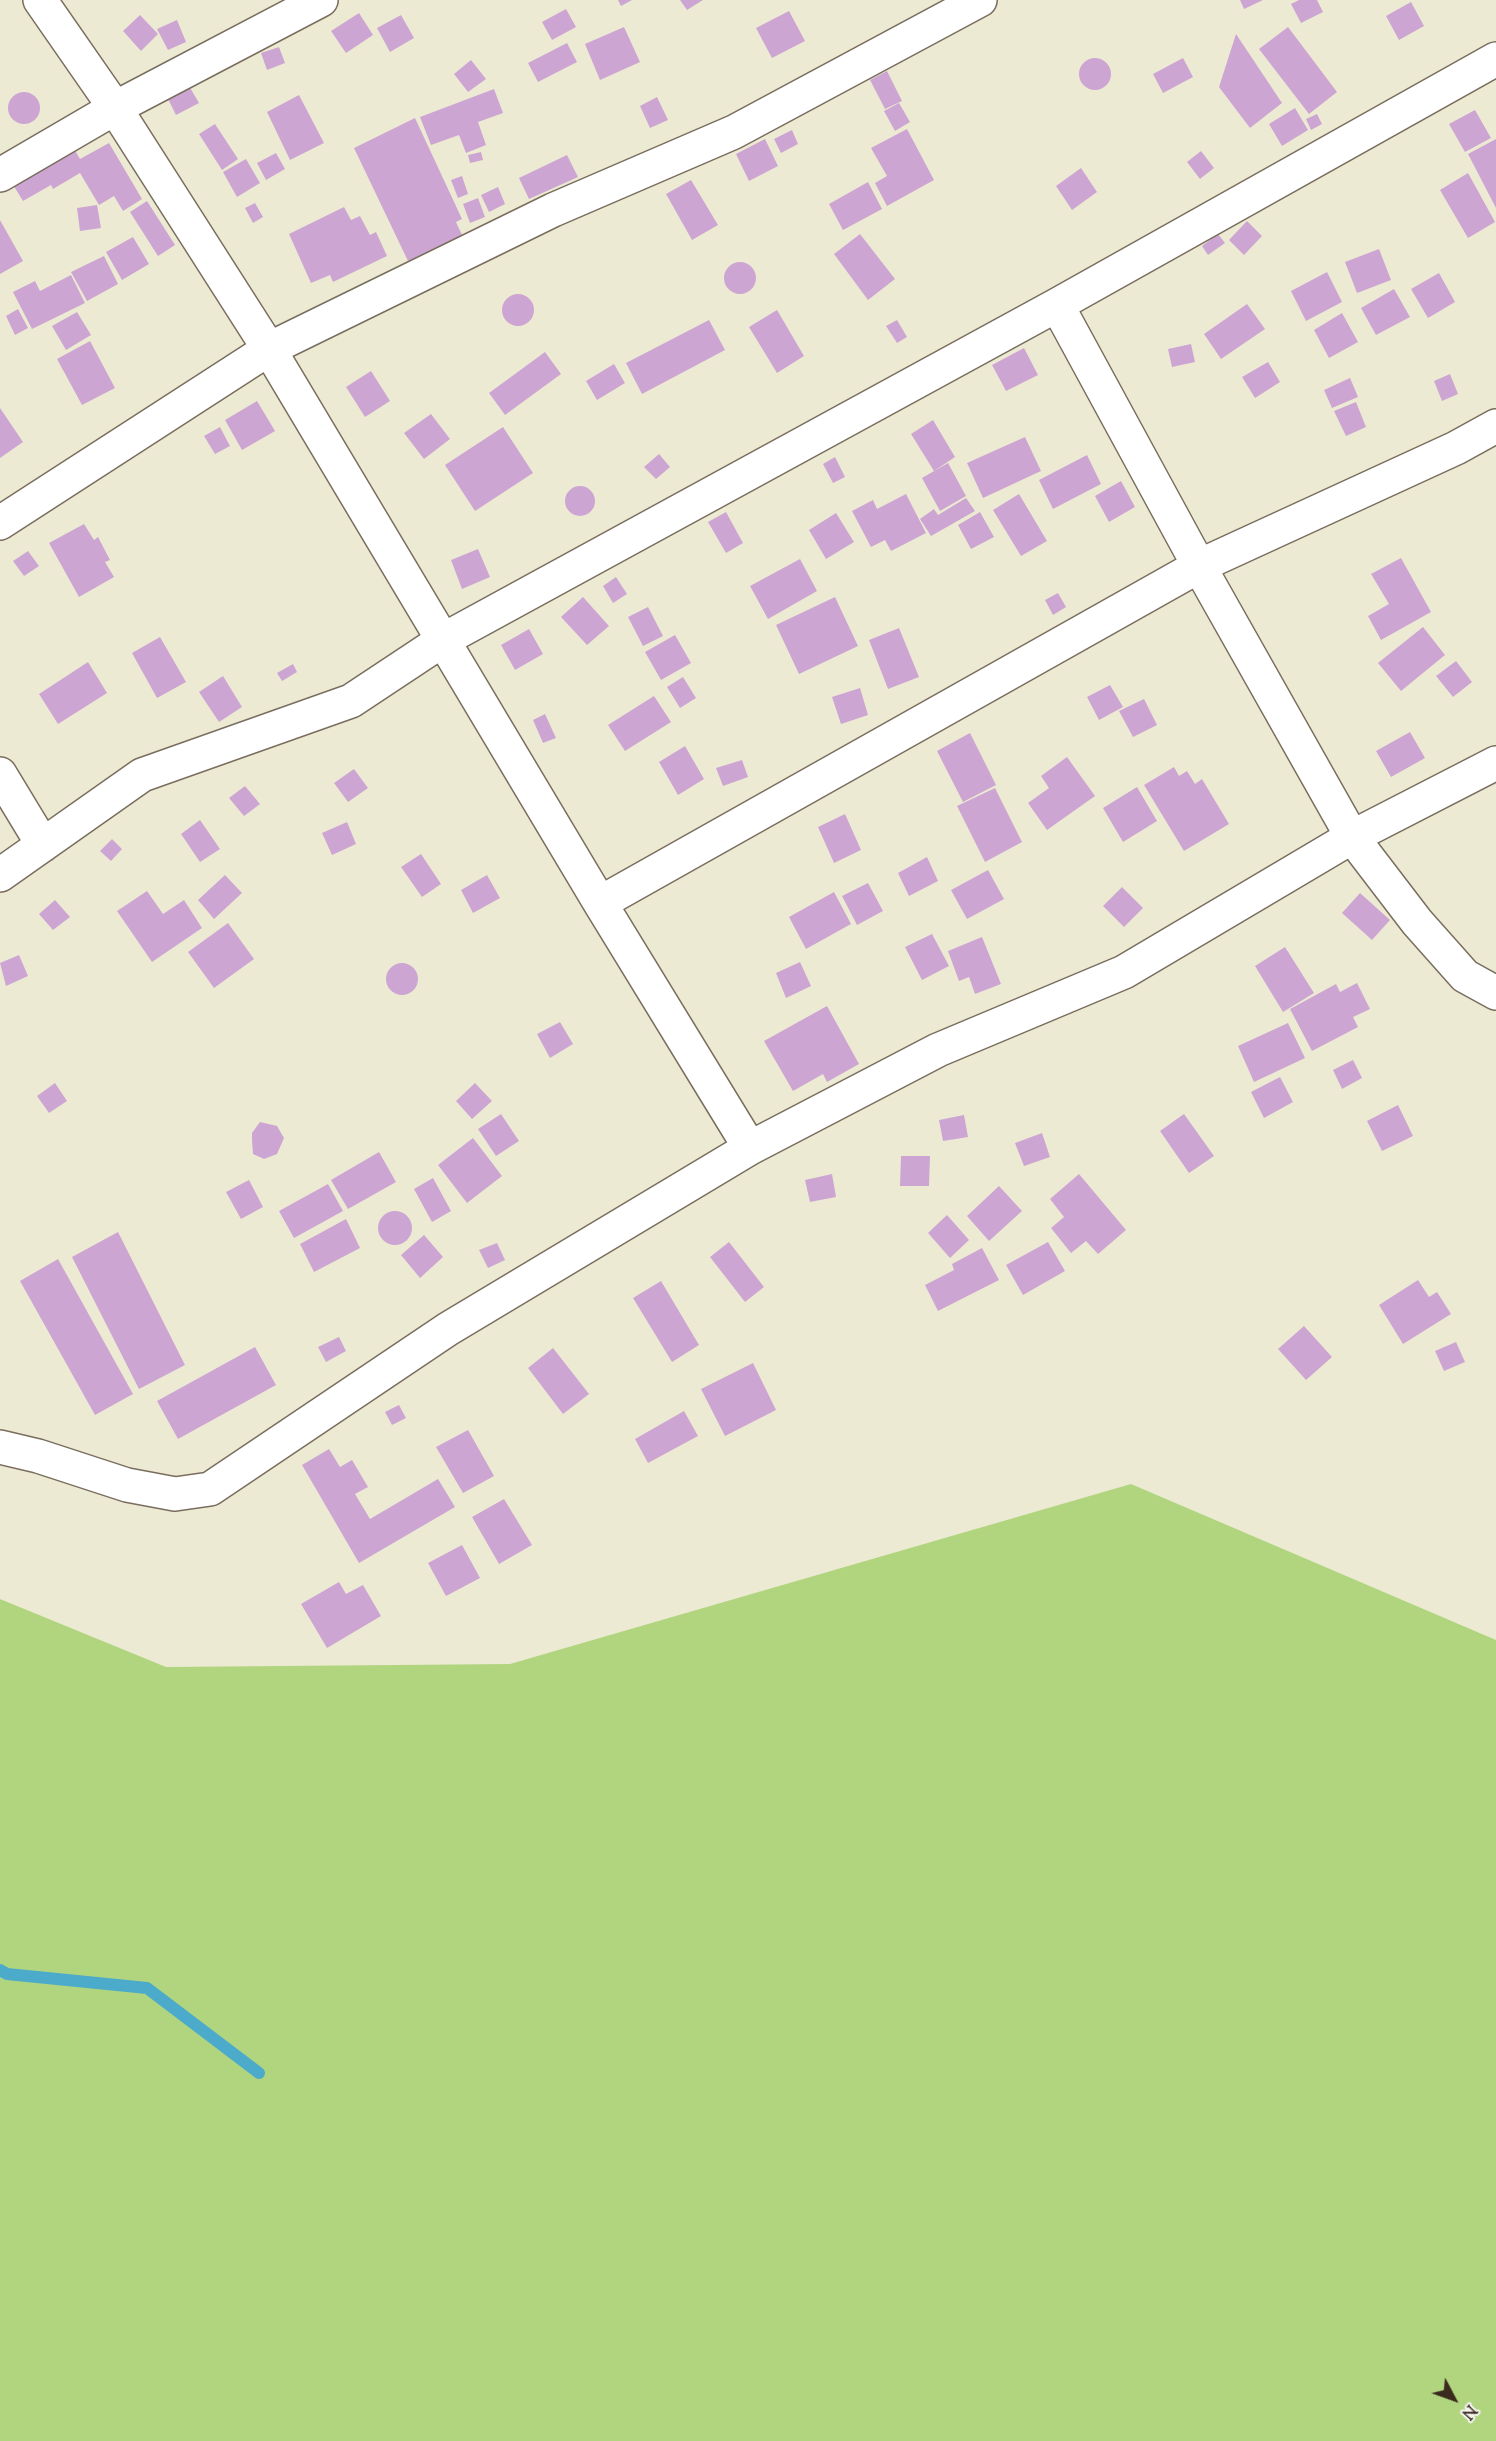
<!DOCTYPE html>
<html>
<head>
<meta charset="utf-8">
<style>
  body { margin:0 }
  #map { position:relative; width:1496px; height:2441px; overflow:hidden; background:#edead4; font-family:"Sorts Mill Goudy",serif }
  canvas { display:block }
  .north { position:absolute; left:1424px; top:2369px; width:60px; height:60px; -webkit-text-stroke:4px #f6f6f2; paint-order:stroke; rotate:131deg; font-size:16px; font-weight:700; line-height:24px; text-align:center; color:#3b2a1e }
  .north::after { content:''; display:block; margin:auto; width:21px; height:27px; background:#3b2a1e; clip-path:polygon(50% 0,100% 100%,50% 72%,0 100%) }
</style>
</head>
<body>
<div id="map">
<canvas width="1496" height="2441"></canvas>
<div class="north">N</div>
</div>
<script>
const ctx = document.querySelector('canvas').getContext('2d');
ctx.lineJoin = 'round';
function paint(path, color) { ctx.fillStyle = color; ctx.fill(path, 'evenodd'); }
const poly = rows => new Path2D(rows.map(r => 'M' + r).join(''));
function stroke(path, color, width, dash) { ctx.strokeStyle = color; ctx.lineWidth = width; ctx.lineCap = dash ? 'butt' : 'round'; ctx.setLineDash(dash || []); ctx.stroke(path); }
const green = poly([
  [1131,1484,1496,1640,1496,2441,0,2441,0,1599,166,1667,510,1664]
]);
const stream = poly([
  [0,1970,7,1974,147,1988,259,2073]
]);
const building = poly([
  [618,0,632,0,621,6],
  [680,0,703,0,687,10],
  [1240,0,1263,0,1244,9],
  [1299,0,1317,0,1323,12,1301,23,1291,4],
  [1411,2,1424,26,1399,40,1386,16],
  [566,9,576,27,552,40,542,22],
  [789,11,805,41,772,58,756,28],
  [359,13,373,35,346,53,331,31],
  [140,15,158,34,141,51,123,31],
  [401,15,414,38,390,52,377,28],
  [177,20,186,42,168,50,157,29],
  [624,27,640,62,600,80,585,44],
  [1288,27,1337,92,1309,114,1259,49],
  [1236,34,1282,103,1250,128,1219,87],
  [567,43,577,62,538,82,528,63],
  [279,47,285,63,267,70,261,53],
  [1183,58,1193,77,1163,93,1153,74],
  '1079 74a16 16 0 1 1 32 0a16 16 0 1 1-32 0Z',
  [471,60,486,79,468,92,454,74],
  [887,71,902,101,885,109,870,80],
  [189,86,199,103,176,115,167,97],
  [494,89,503,113,478,122,486,145,466,153,459,135,431,145,420,117],
  '8 108a16 16 0 1 1 32 0a16 16 0 1 1-32 0Z',
  [299,95,324,143,290,160,267,112],
  [657,97,668,120,650,128,640,106],
  [899,103,910,122,895,131,884,111],
  [1295,108,1308,130,1282,146,1269,124],
  [1475,110,1491,138,1465,152,1449,124],
  [1317,114,1322,124,1311,130,1306,119],
  [415,118,462,219,456,222,462,235,408,261,354,148],
  [215,124,238,159,222,170,199,134],
  [907,129,934,180,887,206,875,183,887,176,871,148],
  [792,130,798,144,781,153,774,139],
  [765,139,778,166,749,181,736,154],
  [1496,139,1496,208,1468,154],
  [109,143,142,199,123,211,114,196,99,205,80,173,53,189,51,185,23,201,12,183,73,147,80,159],
  [1201,151,1214,168,1200,179,1187,162],
  [481,152,483,160,470,163,468,155],
  [276,153,285,169,266,180,257,163],
  [567,155,578,177,529,199,519,178],
  [246,159,260,183,237,197,223,172],
  [1081,168,1097,192,1072,210,1056,186],
  [1468,173,1495,222,1468,238,1440,190],
  [462,176,468,194,458,198,451,180],
  [691,180,718,225,692,240,666,194],
  [868,182,882,209,843,230,829,204],
  [498,187,505,204,489,212,481,195],
  [478,198,485,217,470,223,463,204],
  [147,201,175,245,158,256,130,212],
  [255,203,263,217,253,223,245,208],
  [97,205,101,228,80,231,77,208],
  [344,207,351,220,360,216,370,235,376,232,387,256,333,282,330,275,311,283,289,234],
  [0,220,23,261,0,274],
  [1247,221,1262,236,1244,255,1229,240],
  [860,234,895,279,868,300,834,254],
  [1218,234,1225,243,1208,255,1202,246],
  [133,237,149,264,122,280,106,252],
  [1379,249,1391,280,1357,293,1345,262],
  [104,256,118,284,87,301,71,272],
  '724 278a16 16 0 1 1 32 0a16 16 0 1 1-32 0Z',
  [1327,272,1342,302,1306,321,1291,291],
  [1439,273,1455,302,1428,318,1411,289],
  [71,275,85,303,32,329,13,292,35,281,40,291],
  [1394,289,1410,317,1376,335,1361,308],
  '502 310a16 16 0 1 1 32 0a16 16 0 1 1-32 0Z',
  [1247,304,1265,329,1221,359,1204,334],
  [18,309,28,328,15,335,6,316],
  [777,310,804,356,777,373,749,327],
  [77,312,91,335,66,350,52,326],
  [1342,313,1358,342,1329,358,1314,330],
  [709,320,725,350,642,394,626,363],
  [897,320,907,337,897,343,886,326],
  [90,341,115,388,82,405,57,359],
  [1191,344,1195,362,1172,367,1168,349],
  [1024,348,1038,375,1006,391,992,365],
  [545,352,561,374,505,415,489,393],
  [1268,362,1280,382,1255,398,1242,377],
  [614,364,625,383,597,400,586,381],
  [371,371,390,401,365,417,346,387],
  [1450,374,1458,394,1442,401,1434,381],
  [1350,378,1358,397,1332,408,1324,390],
  [257,401,275,431,242,450,225,420],
  [1356,402,1366,427,1346,436,1334,411],
  [0,408,23,442,0,458],
  [431,414,450,439,424,459,404,433],
  [933,420,955,457,934,471,911,434],
  [220,427,230,446,215,454,204,436],
  [503,427,533,473,475,511,445,465],
  [1025,437,1041,471,983,498,967,463],
  [659,454,670,467,656,479,644,467],
  [1087,455,1101,484,1053,509,1039,480],
  [835,457,845,477,833,483,823,464],
  [948,463,966,496,940,511,922,478],
  [1121,481,1135,507,1109,522,1095,496],
  '565 501a15 15 0 1 1 30 0a15 15 0 1 1-30 0Z',
  [906,494,926,533,891,551,885,540,871,547,852,511,873,500,877,509],
  [1019,494,1047,541,1021,556,993,510],
  [966,498,975,511,931,536,920,519,934,509,938,515],
  [726,512,743,543,726,553,708,522],
  [980,512,994,537,971,549,958,525],
  [836,513,854,542,826,559,809,530],
  [84,524,94,540,98,537,110,560,105,562,114,577,79,597,49,543],
  [478,549,490,577,462,589,451,560],
  [28,551,39,566,24,576,13,561],
  [1401,558,1431,612,1381,640,1368,616,1389,604,1371,574],
  [800,559,817,591,768,619,750,586],
  [616,577,627,594,613,603,603,586],
  [1058,593,1066,607,1053,615,1045,600],
  [583,597,609,626,587,645,561,617],
  [835,597,858,646,799,674,776,625],
  [648,607,663,636,643,646,628,617],
  [1423,627,1445,655,1401,691,1378,663],
  [899,628,919,677,888,689,869,640],
  [529,629,543,654,515,670,501,645],
  [675,635,691,663,661,680,645,652],
  [160,637,186,682,157,698,132,653],
  [1456,661,1472,682,1453,697,1436,676],
  [88,662,107,693,58,724,39,694],
  [293,664,297,672,282,681,277,673],
  [223,676,242,707,219,722,199,692],
  [683,677,696,698,680,708,667,687],
  [1110,685,1123,707,1099,720,1087,697],
  [860,688,868,715,841,724,832,697],
  [654,696,671,722,625,751,608,725],
  [1144,699,1157,725,1133,737,1119,711],
  [545,714,556,738,543,743,533,720],
  [1410,732,1425,758,1391,777,1376,751],
  [970,733,996,785,963,802,937,751],
  [685,746,704,779,678,795,659,762],
  [1067,757,1095,796,1047,830,1028,803,1049,788,1041,776],
  [742,760,748,777,723,786,716,768],
  [1174,767,1179,776,1187,771,1195,784,1202,779,1229,824,1184,851,1144,785],
  [354,769,368,788,348,802,334,783],
  [245,786,260,804,244,816,229,798],
  [1137,787,1157,821,1123,842,1103,808],
  [995,788,1022,842,985,862,957,806],
  [845,814,861,850,834,863,818,827],
  [200,820,220,849,200,862,181,834],
  [347,822,356,844,332,855,322,833],
  [112,839,122,849,111,861,100,851],
  [421,854,441,884,422,897,401,867],
  [927,857,938,881,909,896,898,873],
  [988,870,1004,899,967,919,951,890],
  [225,875,242,893,214,919,198,900],
  [487,875,500,898,473,913,461,890],
  [868,883,883,911,857,925,842,896],
  [1122,887,1143,908,1124,927,1103,906],
  [147,891,163,914,184,900,202,928,152,962,117,911],
  [834,892,851,924,806,949,789,917],
  [1360,893,1390,920,1372,940,1342,913],
  [55,900,70,917,53,930,39,914],
  [228,923,254,959,214,988,188,952],
  [932,934,949,966,922,980,905,947],
  [982,937,1001,984,975,994,969,977,959,981,948,951],
  [1285,947,1314,993,1283,1012,1255,966],
  [19,955,28,976,6,986,0,963],
  [800,962,811,986,786,998,776,973],
  '386 979a16 16 0 1 1 32 0a16 16 0 1 1-32 0Z',
  [1357,983,1370,1009,1353,1017,1358,1027,1312,1051,1290,1009,1336,984,1340,992],
  [827,1006,859,1064,827,1082,823,1074,793,1091,764,1041],
  [560,1022,573,1044,550,1058,537,1034],
  [1288,1023,1305,1058,1254,1082,1238,1046],
  [1353,1060,1362,1078,1342,1089,1333,1070],
  [1280,1077,1293,1102,1264,1118,1251,1092],
  [55,1083,67,1101,49,1113,37,1096],
  [475,1083,492,1101,472,1119,456,1101],
  [1398,1105,1413,1136,1382,1151,1367,1121],
  [501,1114,519,1141,496,1156,478,1129],
  [1184,1114,1214,1156,1189,1173,1160,1131],
  [964,1115,968,1137,943,1141,939,1120],
  [260,1122,277,1126,284,1138,277,1154,264,1159,253,1154,252,1140,252,1133],
  [1042,1133,1050,1157,1024,1166,1015,1143],
  [473,1138,502,1176,467,1203,438,1165],
  [379,1152,396,1182,348,1209,331,1180],
  [901,1156,930,1156,929,1186,900,1186],
  [832,1174,836,1197,810,1202,805,1180],
  [1079,1174,1126,1230,1098,1254,1086,1241,1071,1253,1051,1228,1064,1217,1050,1199],
  [433,1178,451,1211,432,1222,414,1189],
  [249,1180,263,1207,241,1219,226,1192],
  [328,1184,343,1211,294,1238,279,1211],
  [999,1186,1022,1211,989,1241,967,1216],
  '378 1228a17 17 0 1 1 34 0a17 17 0 1 1-34 0Z',
  [947,1215,969,1240,950,1258,928,1233],
  [346,1219,360,1248,314,1272,300,1244],
  [118,1232,185,1365,139,1389,72,1257],
  [424,1235,443,1257,420,1278,401,1255],
  [729,1242,764,1287,745,1302,710,1257],
  [1048,1242,1065,1271,1023,1295,1006,1265],
  [497,1243,505,1260,488,1268,479,1250],
  [982,1248,999,1280,938,1311,925,1285,954,1270,952,1264],
  [58,1259,133,1394,95,1415,20,1281],
  [1418,1280,1429,1297,1437,1292,1451,1314,1403,1344,1379,1305],
  [661,1281,699,1345,672,1362,633,1298],
  [1304,1326,1332,1357,1306,1380,1278,1349],
  [339,1337,346,1351,326,1362,318,1347],
  [1456,1342,1465,1362,1444,1371,1435,1351],
  [255,1347,276,1385,178,1439,157,1401],
  [553,1348,589,1394,563,1414,528,1368],
  [753,1363,776,1410,725,1436,701,1389],
  [399,1405,406,1418,392,1425,385,1412],
  [684,1411,698,1436,648,1463,635,1439],
  [468,1430,494,1476,463,1493,436,1447],
  [329,1449,340,1467,352,1460,368,1487,355,1494,370,1519,438,1479,455,1507,359,1563,302,1465],
  [504,1499,532,1545,499,1564,472,1517],
  [462,1545,480,1578,446,1596,428,1563],
  [339,1582,346,1594,363,1585,381,1616,327,1648,301,1604]
]);
const minor = poly([
  [40,0,115,108,269,349,600,903,750,1148],
  [0,175,115,108,321,0],
  [1057,305,1199,566,1352,837,1417,922,1465,976,1496,993],
  [0,523,269,349,553,210,734,132,980,0],
  [0,774,43,845],
  [0,875,142,775,351,701,443,640,1057,305,1496,59],
  [600,903,1199,566,1456,448,1496,426],
  [0,1447,38,1456,127,1485,175,1494,210,1489,448,1329,750,1148,938,1050,1124,972,1352,837,1496,763]
]);
paint(green, '#b1d57f');
stroke(stream, '#4cabcb', 12);
paint(building, '#cda5d2');
stroke(minor, '#796d5e', 36);
stroke(minor, '#fff', 33);
</script>
</body>
</html>
